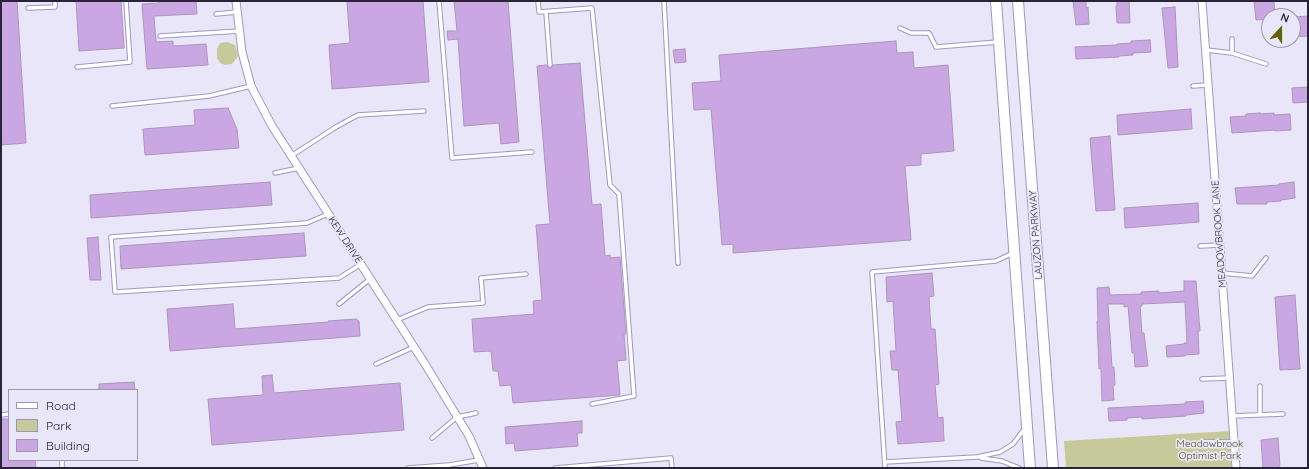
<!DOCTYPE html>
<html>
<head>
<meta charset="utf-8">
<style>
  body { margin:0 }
  #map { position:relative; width:1309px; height:469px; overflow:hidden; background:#e9e6f9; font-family:Quicksand,sans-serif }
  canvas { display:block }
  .frame { position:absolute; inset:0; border:2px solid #282636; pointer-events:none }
  .legend { position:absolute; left:8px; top:389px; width:130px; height:72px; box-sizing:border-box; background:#e9e6f9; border:1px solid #9c99ab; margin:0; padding:5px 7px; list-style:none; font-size:12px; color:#282636 }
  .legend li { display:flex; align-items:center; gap:8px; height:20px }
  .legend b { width:20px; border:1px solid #9c99ab }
  .north { position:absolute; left:1261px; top:8px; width:40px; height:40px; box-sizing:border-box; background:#e9e6f9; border:1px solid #9c99ab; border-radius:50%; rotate:21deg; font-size:11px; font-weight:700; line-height:16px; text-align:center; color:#282636 }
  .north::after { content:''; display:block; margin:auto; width:14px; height:18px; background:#616400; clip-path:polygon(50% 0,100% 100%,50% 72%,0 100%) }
</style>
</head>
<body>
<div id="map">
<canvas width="1309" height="469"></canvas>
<div class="frame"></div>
<ul class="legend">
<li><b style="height:5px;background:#fff"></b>Road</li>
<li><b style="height:11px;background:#c6ca9a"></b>Park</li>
<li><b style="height:11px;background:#caa7e2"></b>Building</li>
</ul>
<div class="north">N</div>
</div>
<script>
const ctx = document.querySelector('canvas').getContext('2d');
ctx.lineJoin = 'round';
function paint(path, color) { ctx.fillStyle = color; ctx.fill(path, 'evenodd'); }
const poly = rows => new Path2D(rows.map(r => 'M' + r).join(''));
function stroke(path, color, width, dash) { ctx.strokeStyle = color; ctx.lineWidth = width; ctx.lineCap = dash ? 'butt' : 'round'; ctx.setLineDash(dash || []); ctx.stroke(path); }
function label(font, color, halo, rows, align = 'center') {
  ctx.font = font + ' Quicksand,sans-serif'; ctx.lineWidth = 3.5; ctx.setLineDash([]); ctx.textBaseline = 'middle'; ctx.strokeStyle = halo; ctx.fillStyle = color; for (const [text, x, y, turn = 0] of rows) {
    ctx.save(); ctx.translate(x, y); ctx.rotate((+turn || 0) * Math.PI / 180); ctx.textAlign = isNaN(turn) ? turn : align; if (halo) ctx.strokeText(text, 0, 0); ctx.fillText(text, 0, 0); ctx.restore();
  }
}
const green = poly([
  [227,42,235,45,238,56,232,64,225,65,220,63,217,58,217,49,220,43],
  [1229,431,1232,468,1066,468,1064,441]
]);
const building = poly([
  [1,1,17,1,26,143,1,145,1,1],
  [76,1,121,1,124,48,79,51,76,1],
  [159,1,196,1,197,14,154,16,156,42,173,41,173,46,206,44,208,65,147,69,142,4,159,3,159,1],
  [347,1,423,1,429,82,332,89,329,45,350,43,347,1],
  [454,1,508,1,519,142,501,144,499,123,464,126,458,39,448,40,447,31,457,31,454,1],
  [1073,1,1086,1,1086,8,1088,7,1089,24,1076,25,1073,1],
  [1117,1,1129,1,1130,23,1117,23,1116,6,1117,6,1117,1],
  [1254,1,1274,1,1275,16,1269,16,1269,19,1256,20,1254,1],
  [1175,7,1178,67,1168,68,1162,8,1175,7],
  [1308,16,1308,36,1293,37,1293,17,1308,16],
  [1150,40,1151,52,1133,53,1133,55,1119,56,1119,57,1076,59,1075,47,1117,45,1117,44,1131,43,1131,41,1150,40],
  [896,41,897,53,913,52,914,68,948,65,954,151,921,154,921,165,905,166,911,240,733,253,733,244,722,245,711,109,694,110,692,83,721,81,719,55,896,41],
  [685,49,686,62,675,63,673,50,685,49],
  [580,63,592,205,601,204,605,256,610,255,610,258,620,257,626,334,624,334,626,360,617,361,620,395,513,403,511,385,500,386,498,371,493,371,491,351,474,352,472,319,534,314,533,301,542,300,536,225,550,224,537,66,547,65,548,68,551,68,553,65,580,63],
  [1308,87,1308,102,1293,103,1292,88,1308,87],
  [228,108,237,129,239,148,145,155,143,129,195,125,194,110,228,108],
  [1191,109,1192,129,1118,135,1117,115,1191,109],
  [1260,113,1260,114,1274,113,1274,115,1290,114,1291,130,1275,131,1275,130,1232,133,1230,117,1246,116,1246,114,1260,113],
  [1110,136,1115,210,1096,211,1090,138,1110,136],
  [270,182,272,205,91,218,90,195,270,182],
  [1294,182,1295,198,1281,200,1281,201,1267,202,1267,204,1237,204,1235,188,1279,185,1279,184,1294,182],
  [1198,203,1199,222,1125,228,1124,208,1198,203],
  [304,233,306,256,121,269,120,246,304,233],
  [98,237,101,280,90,280,87,238,98,237],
  [932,273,934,296,929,297,931,329,935,329,939,384,935,385,938,418,943,417,944,441,898,444,896,422,902,421,898,370,892,370,890,351,896,351,893,301,887,302,886,277,932,273],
  [1184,281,1196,281,1200,331,1198,331,1199,354,1185,355,1185,356,1167,357,1166,346,1184,344,1184,343,1187,343,1185,302,1142,304,1142,306,1140,306,1142,333,1144,333,1148,366,1135,367,1134,353,1132,353,1128,306,1124,307,1124,304,1108,304,1112,367,1114,367,1115,385,1113,386,1114,400,1102,401,1101,368,1099,369,1097,321,1098,321,1097,288,1109,287,1110,295,1141,294,1141,292,1159,291,1159,293,1184,291,1184,281],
  [1295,295,1300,369,1280,370,1275,297,1295,295],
  [233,304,235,329,329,322,328,321,356,319,359,321,360,336,170,351,167,309,233,304],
  [272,375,274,393,400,383,404,430,212,445,208,399,263,395,262,376,272,375],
  [134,382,135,390,99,390,99,384,134,382],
  [1203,401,1204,413,1186,415,1186,416,1142,419,1142,417,1127,418,1127,420,1109,421,1108,408,1185,404,1185,402,1203,401],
  [1,419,9,419,9,460,35,460,36,468,1,468,1,419],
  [582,421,582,433,577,433,578,446,515,451,514,443,506,444,505,427,582,421],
  [1278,438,1280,466,1278,466,1278,468,1263,468,1261,440,1278,438]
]);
const service = poly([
  [439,1,452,158,532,152],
  [538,1,539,12,592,8,610,185,619,194,634,396,592,404],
  [664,1,678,263],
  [28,8,55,7,55,1],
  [546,12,550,65],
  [216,14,237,12],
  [900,28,911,33,929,33,936,47,998,42],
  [160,36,240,31],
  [1206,50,1232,53,1266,64],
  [1232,53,1232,39],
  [77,67,130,62,126,1],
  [1193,86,1208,85],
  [112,106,209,96,251,86],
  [291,156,336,127,358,115,424,111],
  [275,173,299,168],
  [328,214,307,223,111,237,115,292,339,278,361,264],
  [1200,246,1220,245],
  [1222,273,1252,276,1266,258],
  [339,304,370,279],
  [397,320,428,307,483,303,481,278,526,274],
  [376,364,414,347],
  [1202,379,1229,378],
  [1260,386,1260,415],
  [1,415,9,414],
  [1232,416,1283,414],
  [432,438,457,417,476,413],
  [1204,442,1234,442],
  [981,458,1002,461,1019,468],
  [62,460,62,468],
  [885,462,977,457,1000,452,1013,444,1025,428],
  [449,465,479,460],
  [408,468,449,465,449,468],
  [555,468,671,458,672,468],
  [885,468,872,272,996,261,1013,253]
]);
const minor = poly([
  [236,1,242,52,251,86,272,126,425,364,469,436,483,468],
  [1202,1,1236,468]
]);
const secondary = poly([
  [996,1,1030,468],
  [1018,1,1053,468]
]);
const streetNames = [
  ["MEADOWBROOK LANE",1219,234,-94],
  ["LAUZON PARKWAY",1036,235,-94],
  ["KEW DRIVE",345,240,57]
];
const parkNames = [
  ["Meadowbrook",1210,444],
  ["Optimist Park",1210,456]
];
paint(green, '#c6ca9a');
paint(building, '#caa7e2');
stroke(building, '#ac95bc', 1);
stroke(service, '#9f98c3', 5.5);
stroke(minor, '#9f98c3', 9);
stroke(secondary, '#9f98c3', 12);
stroke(service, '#fff', 3.5);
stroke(minor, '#fff', 7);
stroke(secondary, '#fff', 10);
label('10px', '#282636', '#e9e6f9', streetNames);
label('10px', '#4b4e1a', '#e9e6f9', parkNames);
</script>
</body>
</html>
